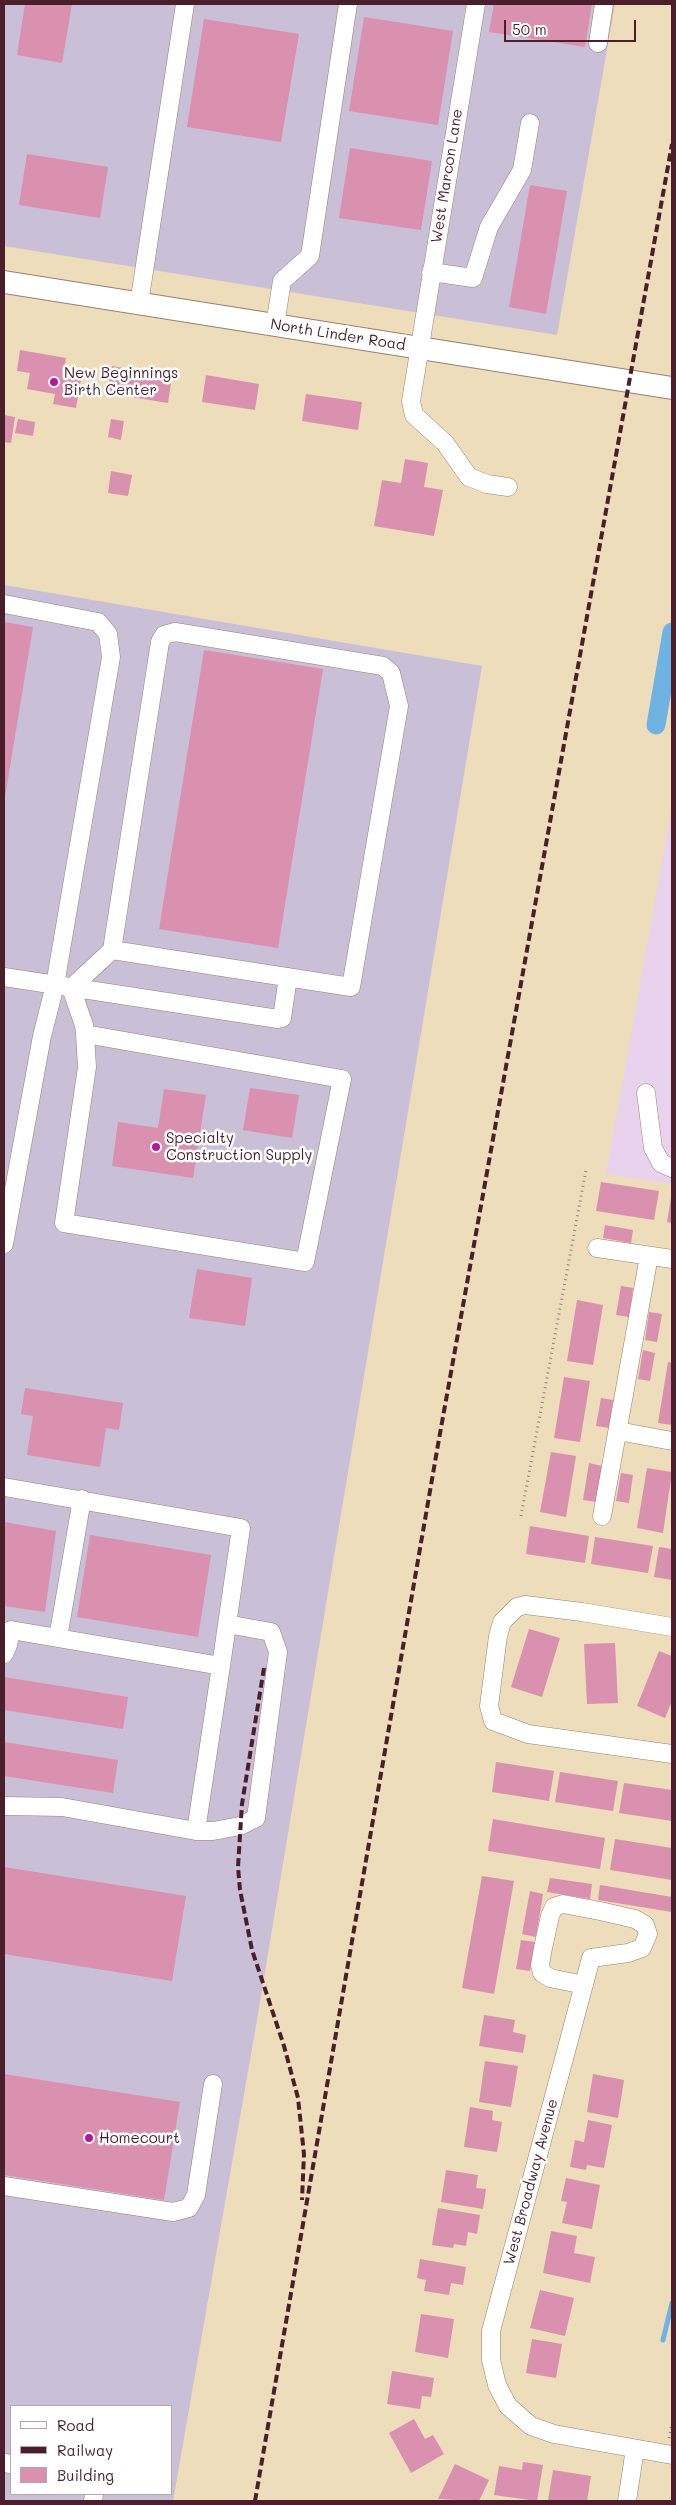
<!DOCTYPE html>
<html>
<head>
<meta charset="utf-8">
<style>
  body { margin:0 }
  #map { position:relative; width:676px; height:2505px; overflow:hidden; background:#edddbb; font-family:Mali,sans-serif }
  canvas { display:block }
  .frame { position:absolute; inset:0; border:5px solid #4a1f2b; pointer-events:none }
  .legend { position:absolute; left:10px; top:2405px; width:162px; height:90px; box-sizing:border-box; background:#fff; border:1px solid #b7a5aa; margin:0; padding:6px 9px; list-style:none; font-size:15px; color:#4a1f2b }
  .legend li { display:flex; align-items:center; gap:10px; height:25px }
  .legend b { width:25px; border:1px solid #b7a5aa }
  .scale { position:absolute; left:504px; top:20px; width:132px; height:22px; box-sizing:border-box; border:2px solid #4a1f2b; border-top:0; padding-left:6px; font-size:15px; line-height:18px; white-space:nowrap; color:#4a1f2b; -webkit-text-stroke:4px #fff; paint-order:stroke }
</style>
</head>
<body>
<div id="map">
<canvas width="676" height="2505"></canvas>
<div class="frame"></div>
<ul class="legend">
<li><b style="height:6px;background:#fff"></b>Road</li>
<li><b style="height:6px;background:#4a1f2b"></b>Railway</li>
<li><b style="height:14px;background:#da90af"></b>Building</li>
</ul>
<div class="scale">50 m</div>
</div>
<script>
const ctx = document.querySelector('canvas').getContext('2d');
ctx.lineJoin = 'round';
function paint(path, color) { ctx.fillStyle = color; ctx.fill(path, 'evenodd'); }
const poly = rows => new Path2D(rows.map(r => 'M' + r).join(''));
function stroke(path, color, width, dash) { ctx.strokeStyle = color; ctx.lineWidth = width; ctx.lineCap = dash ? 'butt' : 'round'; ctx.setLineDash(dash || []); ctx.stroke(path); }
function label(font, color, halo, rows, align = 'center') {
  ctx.font = font + ' Mali,sans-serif'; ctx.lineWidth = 5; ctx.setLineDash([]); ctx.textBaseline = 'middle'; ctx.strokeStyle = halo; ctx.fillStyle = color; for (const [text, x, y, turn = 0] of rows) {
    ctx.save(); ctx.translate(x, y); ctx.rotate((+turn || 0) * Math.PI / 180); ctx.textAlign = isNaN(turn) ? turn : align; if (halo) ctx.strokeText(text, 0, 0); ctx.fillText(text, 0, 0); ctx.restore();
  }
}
const built = poly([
  [672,807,672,1184,606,1174]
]);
const industrial = poly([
  [4,4,615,4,557,335,4,246],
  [4,585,482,666,258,2014,173,2501,4,2501],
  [11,2406,171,2406,171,2494,11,2494]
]);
const stream = poly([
  [663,2340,672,2303]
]);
const canal = poly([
  [656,725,672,632]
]);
const building = poly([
  [25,4,72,4,62,63,17,55],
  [494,4,592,4,585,47,489,32],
  [364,17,453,31,438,125,349,111],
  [204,19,299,34,281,142,187,127],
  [350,148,432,161,421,230,339,218],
  [27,154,108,167,100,218,19,205],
  [530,185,567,191,546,314,509,307],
  [20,350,66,358,64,371,82,374,76,408,53,404,55,394,27,389,30,373,17,371],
  [112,366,172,377,168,403,107,393],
  [206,375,259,384,255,410,202,402],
  [306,394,362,402,358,430,302,421],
  [4,415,15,417,11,443,4,442],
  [18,419,35,422,33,436,15,433],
  [111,419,124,421,121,440,108,437],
  [405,459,428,463,424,487,443,490,434,536,374,526,382,480,401,483],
  [111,471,132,475,128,496,108,493],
  [4,622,33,627,5,797,4,797],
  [204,650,323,669,278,948,159,929],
  [250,1088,299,1095,292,1138,243,1130],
  [164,1089,206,1095,193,1178,112,1166,118,1122,158,1128],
  [601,1182,659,1191,654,1220,596,1211],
  [671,1198,672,1199,672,1223,667,1222],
  [605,1225,633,1230,631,1243,603,1238],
  [197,1269,252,1278,245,1326,189,1318],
  [621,1286,633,1288,629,1317,616,1315],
  [577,1300,603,1305,593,1365,567,1361],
  [649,1312,662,1314,657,1342,645,1340],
  [643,1350,655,1353,650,1381,638,1379],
  [668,1362,672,1363,672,1425,658,1423],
  [564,1377,590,1381,580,1442,554,1438],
  [25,1388,123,1403,119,1430,106,1428,100,1467,27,1455,33,1416,21,1414],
  [601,1398,613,1400,609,1428,596,1426],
  [551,1452,576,1456,566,1517,540,1512],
  [589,1463,602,1466,596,1502,583,1500],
  [647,1468,672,1472,663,1533,637,1528],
  [621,1473,633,1475,629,1503,616,1501],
  [4,1522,56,1531,45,1612,4,1606],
  [530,1526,589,1536,585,1563,526,1554],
  [90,1535,211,1555,198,1637,77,1617],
  [595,1537,653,1546,648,1573,591,1564],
  [659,1547,672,1549,672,1580,654,1577],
  [529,1629,560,1638,542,1697,511,1687],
  [615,1643,618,1703,587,1704,584,1644],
  [659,1651,672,1656,672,1701,665,1718,637,1706],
  [4,1677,128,1697,123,1729,4,1710],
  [4,1742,118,1760,113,1793,4,1776],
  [496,1762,554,1771,549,1801,492,1792],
  [560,1772,618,1781,613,1811,555,1802],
  [624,1783,672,1790,672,1821,619,1813],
  [493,1819,605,1838,600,1869,488,1851],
  [615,1839,672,1848,672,1880,610,1870],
  [4,1867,186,1896,172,1981,4,1954],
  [482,1876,514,1881,494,1994,462,1988],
  [550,1878,592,1884,590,1899,547,1892],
  [600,1885,672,1897,672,1912,598,1900],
  [530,1891,543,1894,536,1937,522,1934],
  [521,1940,535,1942,530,1971,516,1969],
  [484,2015,515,2020,513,2032,526,2035,523,2053,479,2046],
  [485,2061,518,2066,511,2107,479,2102],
  [4,2074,180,2102,164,2200,4,2175],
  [593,2074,624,2080,618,2118,587,2112],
  [470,2107,493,2111,492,2120,502,2122,497,2152,464,2147],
  [588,2120,612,2125,604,2168,587,2165,586,2170,570,2167,575,2140,584,2142],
  [446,2170,478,2175,476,2188,486,2189,483,2209,441,2202],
  [566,2178,600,2185,592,2229,562,2223,567,2202,561,2201],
  [438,2208,480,2215,477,2234,468,2232,466,2246,454,2244,453,2248,432,2245],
  [551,2231,577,2236,574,2253,595,2257,590,2283,543,2273],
  [420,2259,466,2267,463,2285,451,2283,449,2295,424,2291,426,2280,417,2278],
  [540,2290,574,2298,565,2336,530,2328],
  [421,2314,454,2319,448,2358,415,2352],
  [532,2339,562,2344,556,2378,526,2373],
  [392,2371,434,2378,431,2397,422,2396,420,2409,387,2404],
  [414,2419,425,2439,433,2435,444,2454,411,2473,389,2433],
  [523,2462,543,2465,537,2501,494,2495,499,2466,522,2470],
  [455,2464,489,2480,479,2501,438,2499],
  [553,2470,591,2476,587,2501,548,2501]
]);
const path = poly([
  [521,1516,586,1170],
  [669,2438,672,2424]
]);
const minor = poly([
  [476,4,411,401,414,415,445,443,469,477,487,484,508,487],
  [598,43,604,4],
  [431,272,473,278,489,227,522,170,530,123],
  [139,304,185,4],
  [275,325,282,281,310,256,348,4],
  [4,604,98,622,108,634,111,657,55,985,42,1036,4,1244],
  [4,977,278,1019,282,1018,288,977],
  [71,988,112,950,160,642,164,635,175,632,383,666,391,673,399,706,351,987,112,950],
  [71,988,84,1025,85,1034,87,1067,64,1223,305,1262,342,1079,85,1034],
  [646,1093,653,1148,661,1163,672,1168],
  [597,1248,672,1259],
  [618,1431,672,1441],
  [4,1487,241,1528,221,1666,11,1630,8,1645,4,1654],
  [602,1516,649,1256],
  [672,1627,582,1612,525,1605,517,1607,502,1622,498,1636,489,1706,493,1721,528,1734,672,1754],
  [58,1638,82,1499],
  [4,1806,62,1807,196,1831,213,1831,240,1826,256,1818,278,1652,271,1632,227,1624],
  [196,1831,221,1666],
  [584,1985,550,1978,542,1973,540,1965,543,1948,550,1916,554,1907,563,1904,600,1911,635,1919,645,1925,648,1934,642,1948,628,1953,591,1958,491,2331,491,2360,497,2385,508,2406,531,2426,554,2434,672,2455],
  [4,2186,173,2212,189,2208,196,2195,213,2084],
  [4,2463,11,2464],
  [93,2501,94,2494],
  [627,2501,635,2449]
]);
const major = poly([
  [4,282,672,388]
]);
const rail = poly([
  [264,1668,242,1804,238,1867,240,1890,252,1950,284,2046,298,2098,304,2154,302,2200],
  [255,2501,439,1439,672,144]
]);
const markers = [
  [54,382,5,"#b5179e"],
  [156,1147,5,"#b5179e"],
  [89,2138,5,"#b5179e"]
];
const streetNames = [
  ["West Marcon Lane",447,176,-81],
  ["North Linder Road",338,335,9],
  ["West Broadway Avenue",531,2182,-75]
];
const poiNames = [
  ["New Beginnings",64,373],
  ["Birth Center",64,390],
  ["Specialty",166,1138],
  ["Construction Supply",166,1155],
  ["Homecourt",99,2138]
];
paint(built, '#e8d2ee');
paint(industrial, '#c9bfd7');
stroke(stream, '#6eb3e4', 5);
stroke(canal, '#6eb3e4', 19);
paint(building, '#da90af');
stroke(minor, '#9c7e73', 19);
stroke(major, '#9c7e73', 24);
stroke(path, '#9c7e73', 3, [1, 4]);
stroke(minor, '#fff', 18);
stroke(major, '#fff', 22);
stroke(rail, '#4a1f2b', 4, [8, 4]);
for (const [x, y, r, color] of markers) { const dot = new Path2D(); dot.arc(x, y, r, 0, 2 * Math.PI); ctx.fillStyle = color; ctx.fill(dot); stroke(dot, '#fff', 2); }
label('15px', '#4a1f2b', '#fff', streetNames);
label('15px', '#4a1f2b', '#fff', poiNames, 'left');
</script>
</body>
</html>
